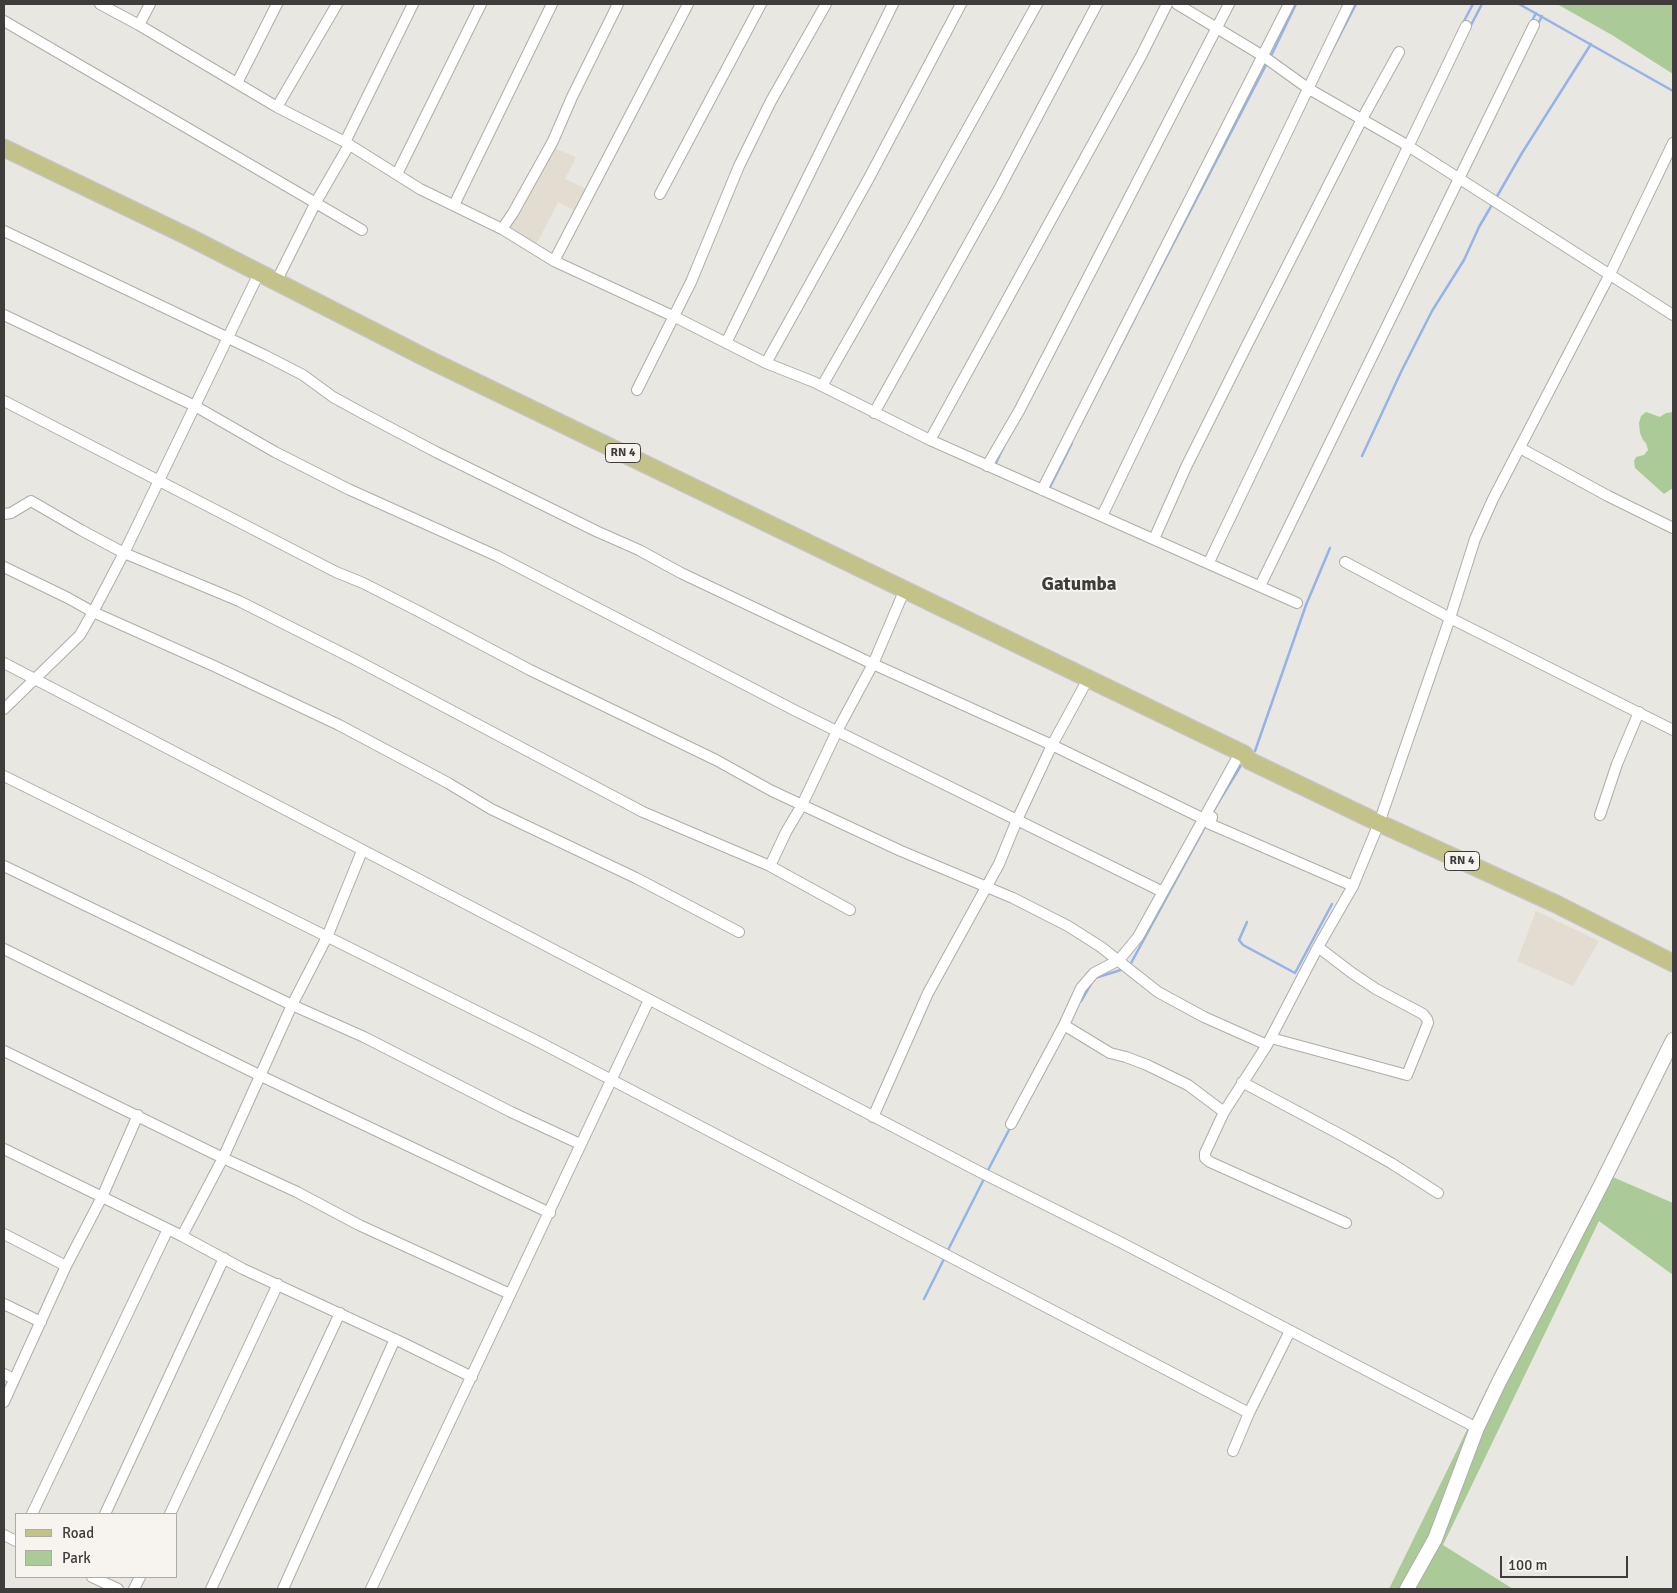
<!DOCTYPE html>
<html>
<head>
<meta charset="utf-8">
<style>
  body { margin:0 }
  #map { position:relative; width:1677px; height:1593px; overflow:hidden; background:#e9e7e2; font-family:Signika,sans-serif }
  canvas { display:block }
  .frame { position:absolute; inset:0; border:5px solid #3e3d3b; pointer-events:none }
  .legend { position:absolute; left:15px; top:1513px; width:162px; height:65px; box-sizing:border-box; background:#f7f4ef; border:1px solid #adaba7; margin:0; padding:6px 9px; list-style:none; font-size:15px; color:#3e3d3b }
  .legend li { display:flex; align-items:center; gap:10px; height:25px }
  .legend b { width:25px; border:1px solid #adaba7 }
  .scale { position:absolute; left:1500px; top:1556px; width:128px; height:22px; box-sizing:border-box; border:2px solid #3e3d3b; border-top:0; padding-left:6px; font-size:15px; line-height:18px; white-space:nowrap; color:#3e3d3b; -webkit-text-stroke:4px #f7f4ef; paint-order:stroke }
</style>
</head>
<body>
<div id="map">
<canvas width="1677" height="1593"></canvas>
<div class="frame"></div>
<ul class="legend">
<li><b style="height:6px;background:#c2c289"></b>Road</li>
<li><b style="height:14px;background:#aaca97"></b>Park</li>
</ul>
<div class="scale">100 m</div>
</div>
<script>
const ctx = document.querySelector('canvas').getContext('2d');
ctx.lineJoin = 'round';
function paint(path, color) { ctx.fillStyle = color; ctx.fill(path, 'evenodd'); }
const poly = rows => new Path2D(rows.map(r => 'M' + r).join(''));
function stroke(path, color, width, dash) { ctx.strokeStyle = color; ctx.lineWidth = width; ctx.lineCap = dash ? 'butt' : 'round'; ctx.setLineDash(dash || []); ctx.stroke(path); }
function label(font, color, halo, rows, align = 'center') {
  ctx.font = font + ' Signika,sans-serif'; ctx.lineWidth = 4; ctx.setLineDash([]); ctx.textBaseline = 'middle'; ctx.strokeStyle = halo; ctx.fillStyle = color; for (const [text, x, y, turn = 0] of rows) {
    ctx.save(); ctx.translate(x, y); ctx.rotate((+turn || 0) * Math.PI / 180); ctx.textAlign = isNaN(turn) ? turn : align; if (halo) ctx.strokeText(text, 0, 0); ctx.fillText(text, 0, 0); ctx.restore();
  }
}
const built = poly([
  [554,148,576,157,565,179,591,191,579,213,558,202,536,245,508,229],
  [1536,911,1599,941,1573,986,1517,961]
]);
const green = poly([
  [1557,4,1673,4,1673,74,1612,35],
  [1646,412,1660,417,1666,413,1673,412,1673,488,1664,494,1635,468,1634,461,1636,457,1644,455,1648,450,1646,443,1643,440,1640,433,1639,423,1641,416],
  [1601,1172,1673,1203,1673,1275,1599,1221,1443,1545,1513,1589,1389,1589,1487,1389]
]);
const stream = poly([
  [1519,4,1673,91],
  [1463,23,1473,4],
  [1531,23,1536,13],
  [1537,26,1542,16],
  [1470,27,1482,4],
  [1270,58,1296,4],
  [1328,58,1356,4],
  [1058,68,1080,26],
  [1496,198,1522,153,1591,44],
  [1142,304,1267,63],
  [1086,413,1136,316],
  [1362,456,1401,372,1432,311,1464,260,1479,227,1493,203],
  [996,463,1005,444],
  [1049,489,1072,443],
  [1255,751,1306,605,1330,548],
  [1212,813,1243,762],
  [1247,922,1239,940,1243,945,1295,973,1332,904],
  [1130,965,1206,825],
  [1095,978,1124,969],
  [1081,1001,1091,984],
  [987,1172,1010,1128],
  [947,1252,985,1177],
  [924,1299,945,1257]
]);
const street = poly([
  [100,4,139,25,277,107,345,142,420,189,502,229,554,261,675,317,766,363,814,382,930,440,1297,603],
  [1177,4,1263,56,1309,89,1405,144,1673,315],
  [4,21,362,230],
  [139,25,150,4],
  [237,83,277,4],
  [277,107,337,4],
  [345,142,413,4],
  [397,174,481,4],
  [660,194,761,4],
  [454,205,552,4],
  [502,229,513,213,553,141,572,97,618,4],
  [4,231,266,356,303,375,333,397,366,415,436,452,596,531,639,550,681,573,873,664,1052,745,1204,819],
  [554,261,688,4],
  [276,282,316,202,349,145],
  [4,315,195,406,275,452,348,489,497,556,796,711,1163,892],
  [726,343,893,4],
  [766,363,869,178,961,4],
  [822,386,910,232,1037,4],
  [637,390,691,282,739,166,771,101,826,4],
  [4,401,336,572,363,583,420,612,530,670,716,760,772,791,901,851,1013,898,1068,926,1101,947,1158,992,1204,1017,1267,1045],
  [874,413,998,191,1097,4],
  [930,440,1141,56,1167,4],
  [1520,448,1608,496,1673,528],
  [987,466,1019,411,1229,4],
  [1042,490,1289,4],
  [4,514,11,513,31,501,81,530,124,553,239,601,356,660,643,812,770,866,850,910],
  [1102,516,1349,4],
  [1154,539,1186,467,1246,347,1362,119,1399,52],
  [1209,562,1466,26],
  [1345,562,1450,618,1673,730],
  [4,567,68,598,93,612,214,666,339,725,448,783,491,809,636,878,739,932],
  [1260,586,1534,25],
  [4,663,980,1172,1120,1242,1477,1428],
  [4,709,80,635,93,612,124,553,259,273],
  [4,776,539,1042,1249,1413,1290,1331],
  [1207,814,1212,817,1210,824,1353,886],
  [1600,815,1617,764,1639,712],
  [4,866,292,1005,364,1037,511,1112,580,1144],
  [770,866,786,832,802,805,837,731,873,664,905,589],
  [4,949,261,1076,550,1213],
  [1064,1025,1110,1053,1126,1057,1147,1065,1188,1085,1224,1112],
  [1271,1038,1407,1075,1428,1023,1427,1019,1423,1014,1376,989,1352,973,1318,947],
  [4,1051,223,1158,297,1192,359,1225,510,1294],
  [1242,1082,1343,1136,1391,1163,1438,1193],
  [873,1117,928,993,999,864,1017,820,1052,745,1088,679],
  [1011,1124,1064,1025,1081,988,1094,973,1119,960,1138,937,1240,753],
  [4,1149,182,1236,243,1269,403,1343,472,1377],
  [1346,1223,1210,1162,1205,1158,1205,1153,1224,1112,1267,1045,1318,947,1353,886,1379,823,1450,618,1475,539,1493,499,1610,274,1673,143],
  [4,1234,66,1266],
  [182,1236,223,1158,292,1005,327,937,362,851],
  [4,1304,41,1322],
  [4,1374,14,1379],
  [4,1402,66,1266,102,1197,138,1115],
  [1233,1451,1249,1413],
  [32,1514,168,1229],
  [105,1514,224,1258],
  [170,1514,278,1284],
  [4,1535,16,1541],
  [92,1577,118,1589],
  [134,1589,140,1577],
  [211,1589,340,1313],
  [283,1589,395,1339],
  [371,1589,649,1000]
]);
const secondary = poly([
  [1407,1589,1435,1539,1477,1428,1499,1382,1601,1185,1673,1040]
]);
const primary = poly([
  [4,148,189,237,428,359,1244,754,1250,761,1379,823,1556,904,1673,963]
]);
const shields = [
  [623,453,35],
  [1462,861,35]
];
const shieldNames = [
  ["RN 4",623,453],
  ["RN 4",1462,861]
];
const districtNames = [
  ["Gatumba",1079,585]
];
paint(built, '#e3dcd1');
paint(green, '#aaca97');
stroke(stream, '#94b3e7', 2.5);
stroke(street, '#afaca8', 12);
stroke(secondary, '#afaca8', 16);
stroke(primary, '#c5c5c4', 19);
stroke(street, '#fff', 10);
stroke(secondary, '#fff', 14);
stroke(primary, '#c2c289', 16);
for (const [x, y, w] of shields) { const box = new Path2D(); box.roundRect(x - w / 2, y - 9.5, w, 19, 4); ctx.fillStyle = '#f7f4ef'; ctx.fill(box); stroke(box, '#3e3d3b', 1); }
label('bold 12px', '#3e3d3b', null, shieldNames);
label('bold 19px', '#3e3d3b', '#f7f4ef', districtNames);
</script>
</body>
</html>
